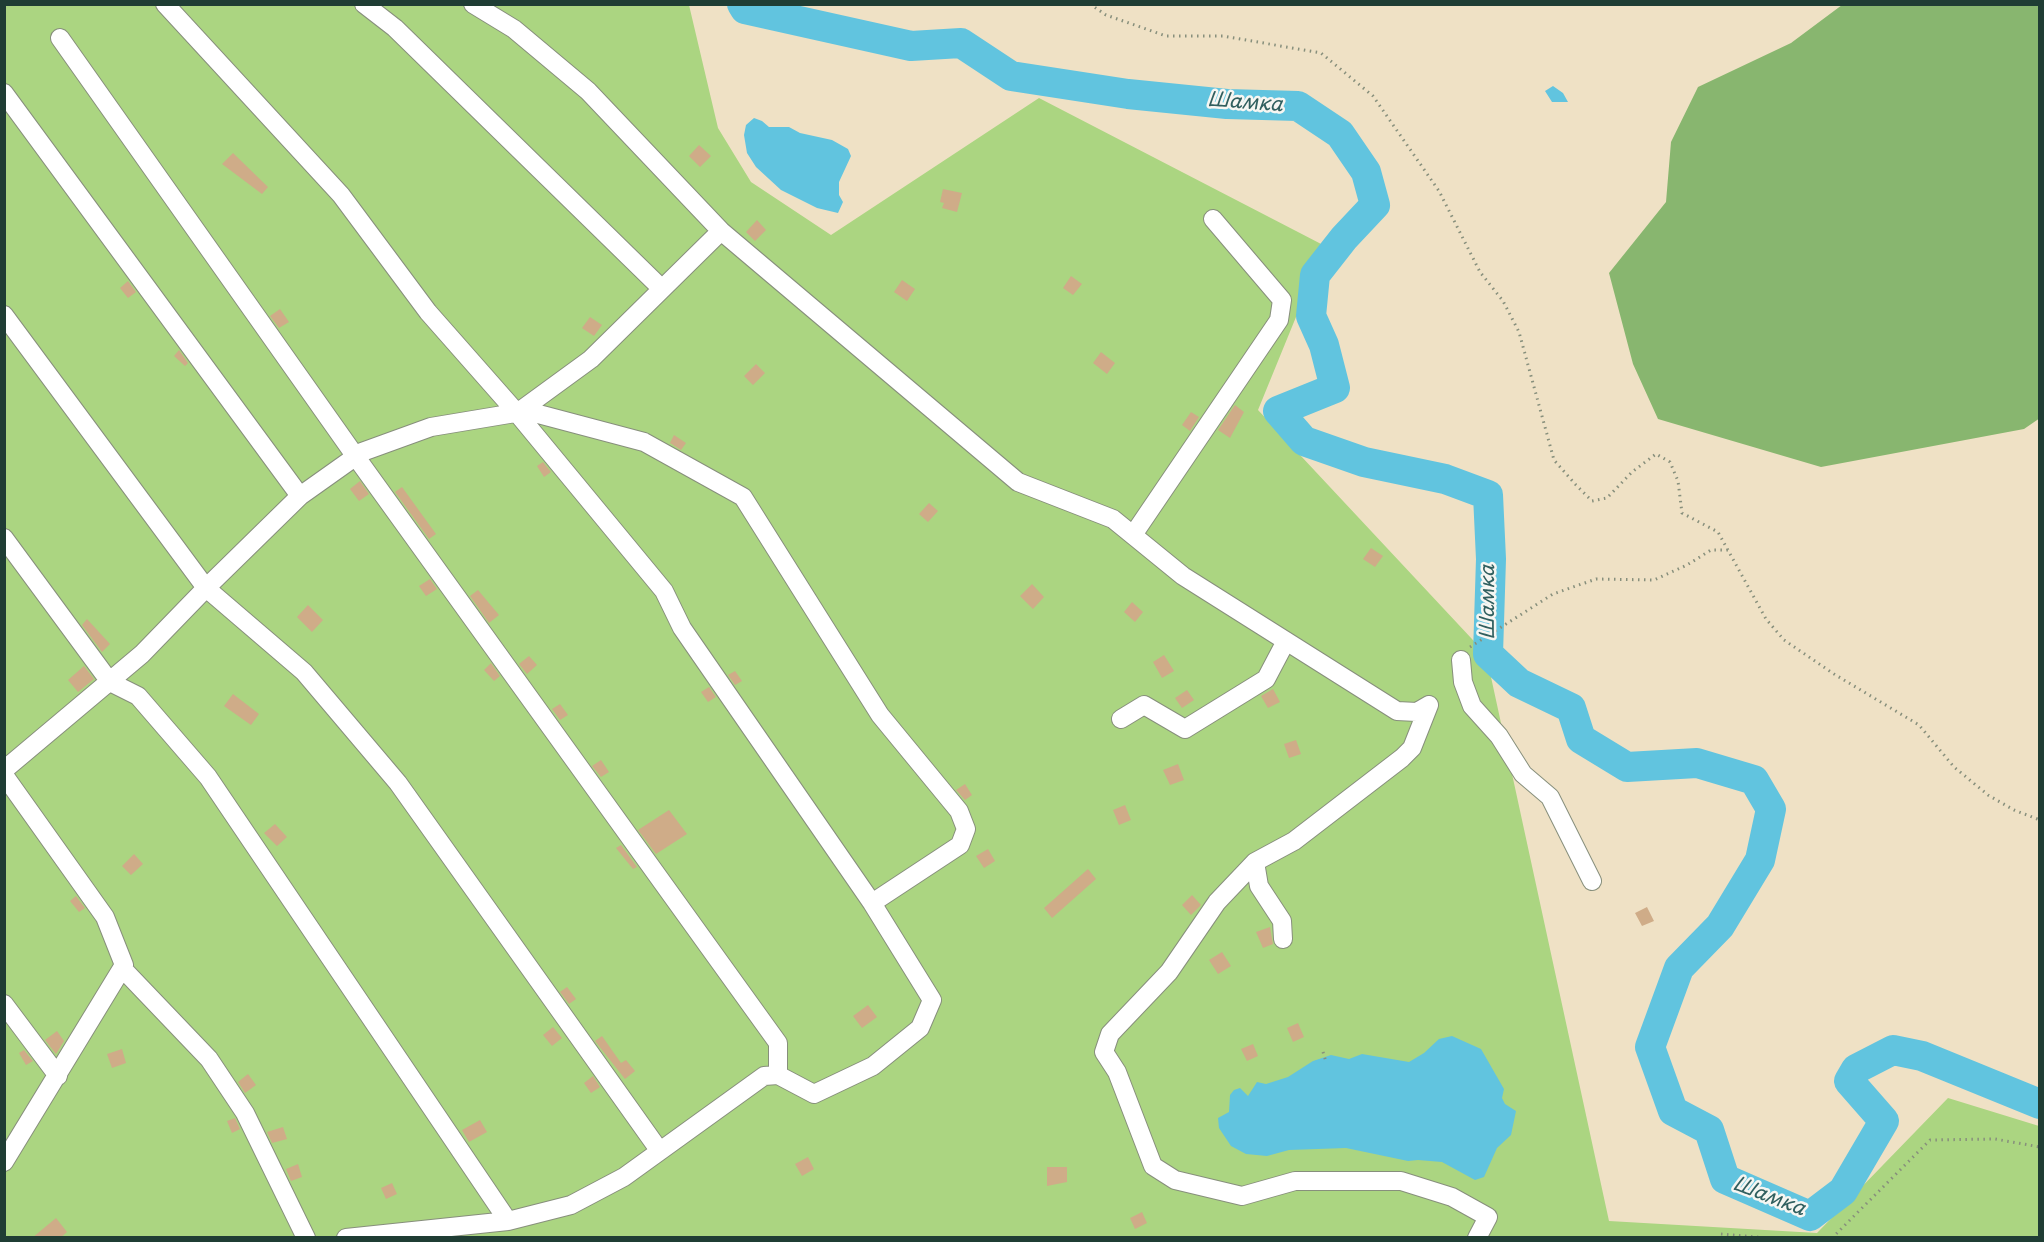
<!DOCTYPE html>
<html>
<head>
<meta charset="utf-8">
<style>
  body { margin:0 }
  #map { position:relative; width:2044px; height:1242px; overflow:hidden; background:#efe1c5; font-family:"Playpen Sans",sans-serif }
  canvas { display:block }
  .frame { position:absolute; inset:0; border:6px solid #1f3d34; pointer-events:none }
</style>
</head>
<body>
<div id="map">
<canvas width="2044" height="1242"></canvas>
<div class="frame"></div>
</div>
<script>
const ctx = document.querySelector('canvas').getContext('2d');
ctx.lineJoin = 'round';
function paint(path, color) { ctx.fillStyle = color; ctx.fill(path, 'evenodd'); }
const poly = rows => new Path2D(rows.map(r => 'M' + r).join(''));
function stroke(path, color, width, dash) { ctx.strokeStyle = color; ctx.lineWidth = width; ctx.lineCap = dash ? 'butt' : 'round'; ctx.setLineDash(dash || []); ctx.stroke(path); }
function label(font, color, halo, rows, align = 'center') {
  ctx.font = font + ' "Playpen Sans",sans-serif'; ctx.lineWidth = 5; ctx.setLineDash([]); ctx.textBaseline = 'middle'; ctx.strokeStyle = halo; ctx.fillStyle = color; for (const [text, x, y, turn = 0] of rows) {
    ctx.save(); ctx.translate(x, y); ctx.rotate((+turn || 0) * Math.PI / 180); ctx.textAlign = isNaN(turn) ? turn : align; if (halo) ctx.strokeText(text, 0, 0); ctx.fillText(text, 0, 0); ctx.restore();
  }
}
const green = poly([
  [5,5,689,5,718,128,751,182,831,235,1039,98,1325,246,1258,410,1486,654,1609,1221,1817,1233,1948,1098,2039,1126,2039,1237,5,1238]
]);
const forest = poly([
  [1842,5,2039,5,2040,418,2024,429,1821,467,1658,419,1633,364,1609,273,1666,202,1671,142,1698,87,1791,43]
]);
const water = poly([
  [1553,86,1563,93,1568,102,1552,102,1545,91],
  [754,118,762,121,769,127,789,127,800,133,832,140,848,149,851,156,839,182,839,195,843,202,838,213,817,208,781,190,756,167,747,153,744,135,746,125],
  [1452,1036,1481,1049,1504,1089,1502,1098,1505,1104,1516,1111,1511,1135,1497,1148,1484,1177,1475,1180,1442,1162,1418,1160,1408,1161,1346,1148,1289,1150,1267,1156,1246,1154,1231,1146,1219,1128,1218,1118,1229,1112,1230,1095,1234,1090,1240,1088,1248,1096,1257,1082,1266,1084,1288,1077,1313,1061,1331,1055,1349,1059,1362,1054,1409,1062,1424,1053,1439,1039]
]);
const river = poly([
  [742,4,745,9,911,46,961,43,1011,76,1128,94,1227,104,1298,106,1340,134,1366,172,1375,205,1344,238,1315,275,1311,316,1324,345,1335,388,1278,411,1304,441,1364,462,1445,479,1488,495,1491,559,1488,654,1519,683,1571,708,1581,739,1627,767,1697,763,1754,780,1771,809,1760,860,1720,926,1679,968,1650,1047,1673,1111,1709,1130,1725,1179,1810,1216,1843,1191,1884,1121,1849,1081,1856,1069,1893,1050,1922,1056,2040,1104]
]);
const building = poly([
  [699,145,711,156,700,167,689,156],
  [233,153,268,187,262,194,222,164],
  [943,189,962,193,957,212,942,208,944,203,940,202],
  [757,220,766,230,755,241,746,232],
  [1071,276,1082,284,1073,295,1063,288],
  [902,280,915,289,907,301,894,292],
  [128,281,136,292,128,298,120,288],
  [280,309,289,322,279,328,270,316],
  [590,317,602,325,594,336,582,328],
  [179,350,188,363,185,366,174,356],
  [1101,352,1115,363,1107,374,1093,363],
  [756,364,765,373,753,385,744,376],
  [1235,405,1244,412,1230,438,1218,430],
  [1191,412,1199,417,1190,431,1182,425],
  [674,435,686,443,681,450,670,443],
  [543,462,551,472,544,477,537,466],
  [360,481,369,494,359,501,350,489],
  [402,487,436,534,429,539,395,492],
  [929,503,938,511,928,522,919,514],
  [1371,548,1383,556,1375,567,1363,559],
  [430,579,437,589,426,596,419,586],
  [1032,584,1044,597,1033,609,1020,596],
  [478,590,499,615,489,623,470,596],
  [1132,602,1143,612,1135,622,1124,612],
  [308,605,323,620,312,632,297,617],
  [87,619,110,644,102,652,82,625],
  [1164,655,1174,671,1162,678,1153,662],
  [529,656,537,665,527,674,519,664],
  [491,663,500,676,494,681,484,670],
  [84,666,94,679,78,692,68,680],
  [735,671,742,681,735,685,728,675],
  [709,687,716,697,708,702,701,692],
  [1273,689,1280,702,1268,708,1261,696],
  [1187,690,1194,700,1182,708,1175,698],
  [233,694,259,714,251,725,224,706],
  [560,704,568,715,560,720,552,709],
  [1296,740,1301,754,1289,758,1284,744],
  [601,760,609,772,601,777,592,766],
  [1178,764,1184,780,1170,785,1163,770],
  [965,784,972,795,965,800,956,790],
  [1125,805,1131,820,1119,825,1113,810],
  [669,810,687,834,656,854,638,830],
  [275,824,287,837,277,846,264,833],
  [621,845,637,867,633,869,616,848],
  [988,849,995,861,984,868,976,856],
  [134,854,143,864,131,875,122,866],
  [1088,869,1096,879,1052,918,1044,908],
  [1192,895,1201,905,1191,915,1182,905],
  [76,896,85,908,79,912,70,901],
  [1647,907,1654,921,1642,926,1635,913],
  [1270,927,1273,944,1263,948,1256,932],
  [1222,952,1231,966,1218,974,1209,960],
  [567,987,576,999,569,1004,560,992],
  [868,1005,877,1017,862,1028,853,1016],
  [1298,1023,1304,1037,1293,1042,1287,1028],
  [553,1027,562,1038,552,1046,543,1035],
  [57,1031,64,1041,56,1054,45,1040],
  [602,1036,621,1063,626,1060,635,1071,625,1079,595,1041],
  [1253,1044,1258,1056,1247,1061,1241,1049],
  [122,1049,126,1063,112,1068,107,1054],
  [24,1050,33,1061,26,1065,19,1053],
  [248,1074,256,1085,245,1093,238,1082],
  [593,1076,600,1087,591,1093,584,1083],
  [235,1118,240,1129,232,1133,227,1121],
  [480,1120,487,1132,469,1142,462,1130],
  [283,1127,287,1139,272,1143,267,1132],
  [808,1157,814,1169,802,1176,795,1164],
  [298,1164,302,1177,291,1181,286,1169],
  [1047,1167,1067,1167,1067,1182,1047,1186],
  [392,1183,397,1194,386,1199,381,1188],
  [1142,1212,1147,1223,1135,1229,1130,1218],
  [56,1218,67,1232,60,1238,32,1238]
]);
const path = poly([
  [1090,4,1106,15,1166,36,1223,36,1321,53,1373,96,1439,191,1480,272,1503,301,1519,332,1554,460,1576,485,1592,501,1607,498,1632,472,1656,454,1670,462,1678,481,1682,513,1718,532,1766,619,1784,640,1834,674,1919,725,1954,767,1988,795,2014,810,2040,820],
  [1470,647,1553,594,1596,579,1654,580,1687,565,1711,550,1728,550],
  [1323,1052,1326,1062],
  [1721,1234,1768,1238],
  [1832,1238,1930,1140,1995,1139,2040,1147]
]);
const minor = poly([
  [364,4,395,28,662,289],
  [473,4,514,29,588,91,721,231,1018,482,1113,519,1183,576,1397,711,1417,712,1429,705],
  [60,38,356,457,778,1043,778,1075,814,1094,873,1066,920,1028,932,1000,872,903,682,628,664,591,517,413,428,312,341,195,165,4],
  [4,93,300,496],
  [4,315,206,588,142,654,4,770],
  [517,413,591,359,721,231],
  [1133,535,1279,320,1282,300,1213,219],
  [4,538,110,682,138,696,208,777,508,1221],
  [1461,660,1463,682,1472,706,1499,736,1523,774,1550,797,1592,881],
  [1429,705,1412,748,1402,758,1294,841,1255,862,1217,902,1169,972,1110,1034,1104,1052,1117,1072,1153,1166,1175,1180,1242,1196,1295,1181,1401,1181,1452,1197,1488,1217,1477,1238],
  [1121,719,1144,705,1185,729,1266,679,1286,641],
  [4,775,105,917,124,965,4,1162],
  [1255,862,1259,886,1282,921,1283,939],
  [122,968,209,1059,245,1113,306,1238],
  [4,1004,58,1076],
  [659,1150,398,783,304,672,206,588,300,496,362,452,431,427,527,411,644,442,743,497,880,715,959,811,966,829,960,845,872,903],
  [346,1238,508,1221,571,1205,624,1177,764,1076,778,1075]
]);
const waterNames = [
  ["Шамка",1245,103,4],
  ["Шамка",1488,602,-90],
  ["Шамка",1769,1197,21]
];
paint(green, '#abd581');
paint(forest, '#88b66f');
paint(water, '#61c4df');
stroke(river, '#61c4df', 30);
paint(building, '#cfac88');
stroke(minor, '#878f7c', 20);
stroke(path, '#878f7c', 3, [1.5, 4.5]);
stroke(minor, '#fff', 18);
label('italic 20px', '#305f5f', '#f6f6f2', waterNames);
</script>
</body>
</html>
